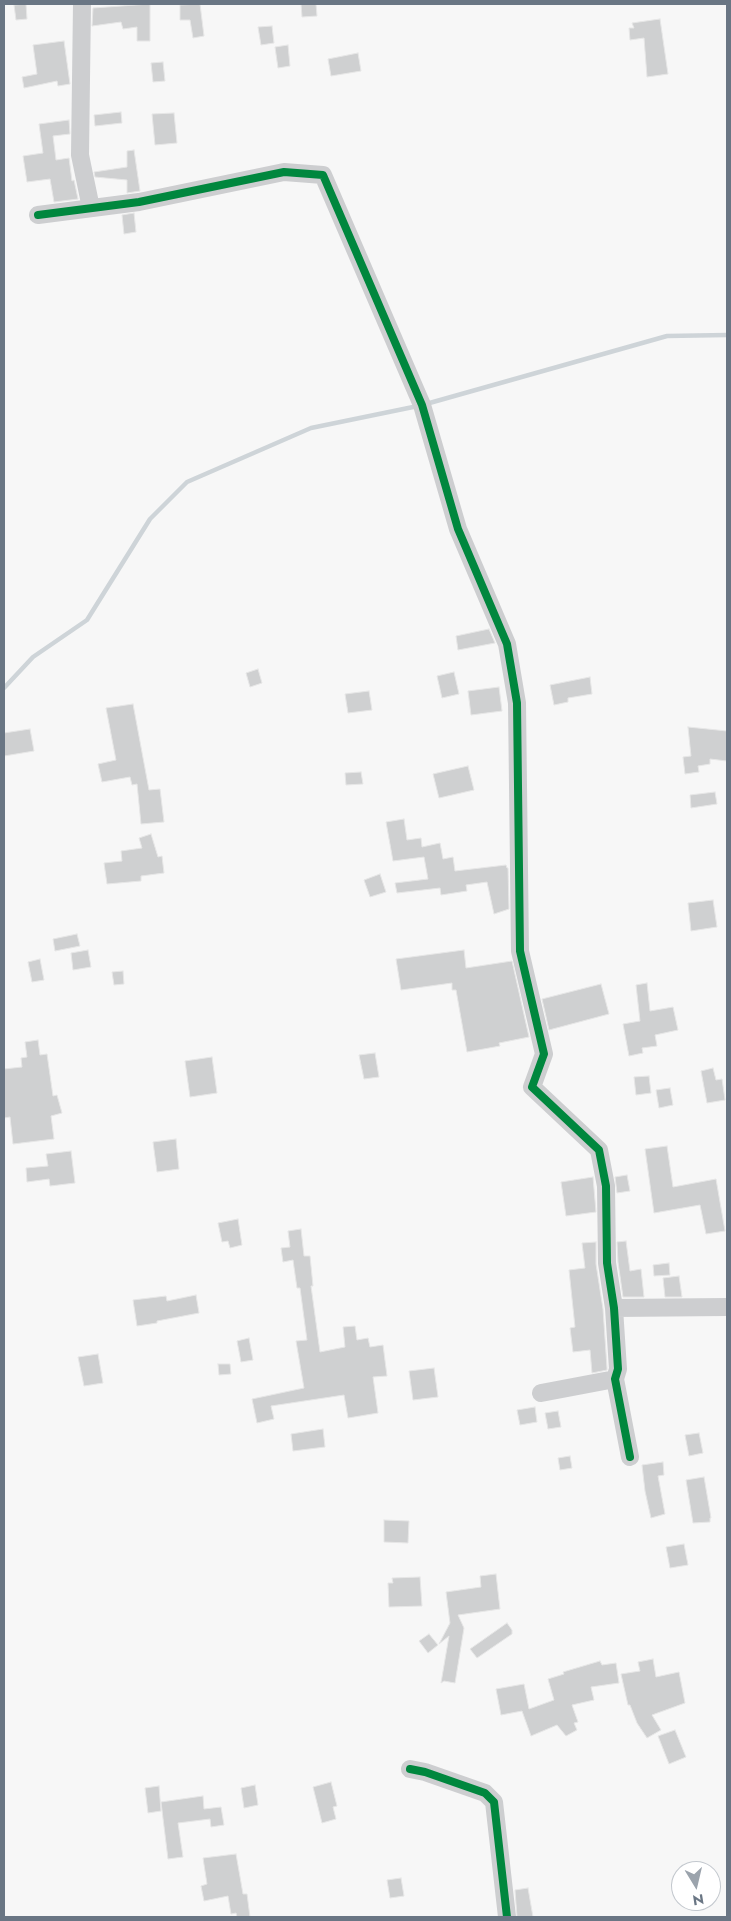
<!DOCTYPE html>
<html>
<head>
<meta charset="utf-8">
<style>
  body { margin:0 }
  #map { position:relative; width:731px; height:1921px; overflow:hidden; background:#f7f7f7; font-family:Jost,sans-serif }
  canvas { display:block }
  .frame { position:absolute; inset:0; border:5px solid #6a7684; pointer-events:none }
  .north { position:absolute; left:671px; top:1861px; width:50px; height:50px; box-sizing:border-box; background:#fff; border:1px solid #c3c8ce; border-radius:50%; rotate:171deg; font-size:14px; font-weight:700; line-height:20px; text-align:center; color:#6a7684 }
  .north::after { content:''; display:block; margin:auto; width:18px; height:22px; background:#9ba3ac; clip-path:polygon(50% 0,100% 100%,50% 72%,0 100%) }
</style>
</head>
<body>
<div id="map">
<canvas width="731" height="1921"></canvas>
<div class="frame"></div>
<div class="north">N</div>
</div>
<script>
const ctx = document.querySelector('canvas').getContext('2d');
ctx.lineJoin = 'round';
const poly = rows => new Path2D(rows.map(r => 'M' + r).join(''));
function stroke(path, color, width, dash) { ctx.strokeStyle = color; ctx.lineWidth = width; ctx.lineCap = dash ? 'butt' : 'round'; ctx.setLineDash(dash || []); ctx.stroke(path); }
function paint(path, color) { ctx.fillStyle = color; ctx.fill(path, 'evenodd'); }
const stream = poly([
  [426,404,667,336,727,335],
  [4,688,33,657,87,620,150,519,187,482,311,428,418,406]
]);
const building = poly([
  [26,4,27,19,16,20,14,5,26,4],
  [150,4,150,41,137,41,137,27,123,29,121,22,92,26,93,8,150,4],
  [200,4,204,36,193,38,190,20,180,20,180,5,200,4],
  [301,4,316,4,317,16,302,17,301,4],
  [660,19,668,74,647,77,644,38,630,40,629,28,634,28,632,23,660,19],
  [272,26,274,43,261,45,258,27,272,26],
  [64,41,70,84,58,86,57,81,24,88,22,77,37,74,33,45,64,41],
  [288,45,290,66,278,68,275,47,288,45],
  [358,53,361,71,331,76,328,59,358,53],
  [163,62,165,81,153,82,151,63,163,62],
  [121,112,122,123,95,126,94,115,121,112],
  [174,113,177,143,155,145,152,114,174,113],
  [69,120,70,134,53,136,56,160,69,158,72,181,74,180,78,199,54,202,50,179,27,182,23,156,43,153,39,124,69,120],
  [134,150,140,191,127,193,127,180,95,177,94,172,127,167,127,151,134,150],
  [134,213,136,232,124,234,122,215,134,213],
  [489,629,495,643,458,650,456,636,489,629],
  [258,669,262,683,250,687,246,673,258,669],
  [454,672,459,694,442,698,437,676,454,672],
  [590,677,592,694,568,698,568,702,554,705,550,685,590,677],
  [499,687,502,711,471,715,468,691,499,687],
  [369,691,372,710,348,713,345,694,369,691],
  [133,704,149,790,160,789,164,822,141,824,137,784,132,785,130,777,102,782,98,764,116,760,106,708,133,704],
  [688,727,727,731,727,761,710,759,710,764,698,766,699,772,685,774,683,757,691,756,688,727],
  [30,729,34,751,4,756,4,733,30,729],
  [468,766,474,790,439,798,433,774,468,766],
  [361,772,363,784,346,785,345,773,361,772],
  [715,792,717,804,691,808,690,795,715,792],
  [404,819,407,840,421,838,422,847,440,843,443,859,453,857,455,871,506,865,507,868,508,868,509,909,494,914,487,882,466,885,467,891,441,895,440,888,397,893,395,883,428,879,424,857,393,861,386,822,404,819],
  [151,834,158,857,162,856,164,873,141,876,141,881,107,884,104,863,122,861,121,851,142,848,139,838,151,834],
  [380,874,386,892,370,897,364,880,380,874],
  [713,900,717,927,691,931,688,903,713,900],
  [77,934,80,946,55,951,53,939,77,934],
  [88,950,91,967,73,970,71,953,88,950],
  [464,950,466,968,512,961,529,1037,499,1043,500,1046,467,1052,456,990,452,990,452,983,401,990,396,959,464,950],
  [40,959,44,980,32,982,28,962,40,959],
  [123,971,124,984,114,985,112,972,123,971],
  [647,983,650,1011,673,1007,678,1030,655,1035,657,1046,642,1048,643,1053,629,1056,623,1024,640,1021,636,985,647,983],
  [601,984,609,1014,549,1030,542,999,601,984],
  [38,1040,40,1055,47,1054,53,1096,57,1095,62,1113,51,1116,54,1139,13,1144,10,1117,4,1118,4,1069,22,1067,21,1058,27,1057,25,1042,38,1040],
  [375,1053,379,1077,364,1079,359,1055,375,1053],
  [212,1057,217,1093,190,1097,185,1061,212,1057],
  [713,1068,716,1080,722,1079,725,1100,707,1103,701,1071,713,1068],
  [649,1076,651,1093,636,1095,634,1077,649,1076],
  [670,1088,673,1105,659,1108,656,1090,670,1088],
  [176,1139,179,1169,157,1172,153,1142,176,1139],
  [667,1146,673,1187,716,1179,725,1231,706,1234,700,1205,654,1213,645,1149,667,1146],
  [71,1151,75,1183,50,1186,49,1179,27,1182,26,1168,48,1166,46,1154,71,1151],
  [627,1175,630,1191,617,1193,615,1177,627,1175],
  [593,1177,596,1212,566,1216,561,1182,593,1177],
  [238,1219,242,1245,230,1248,228,1241,222,1242,218,1223,238,1219],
  [301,1229,304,1256,310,1256,313,1286,311,1286,320,1352,345,1347,343,1327,355,1326,357,1340,368,1338,370,1347,383,1345,387,1376,373,1377,378,1413,348,1418,344,1395,271,1406,274,1419,257,1423,252,1399,304,1388,296,1341,307,1340,300,1288,297,1288,293,1260,283,1262,281,1248,290,1247,288,1231,301,1229],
  [626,1241,630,1271,641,1269,644,1297,623,1297,618,1262,617,1242,626,1241],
  [596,1242,596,1264,603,1309,607,1368,607,1370,592,1373,590,1350,573,1352,570,1328,575,1327,569,1270,585,1268,582,1243,596,1242],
  [669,1263,670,1275,654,1276,653,1265,669,1263],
  [679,1276,682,1297,665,1297,663,1278,679,1276],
  [196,1295,199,1313,157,1321,157,1323,137,1326,133,1300,166,1296,167,1301,196,1295],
  [249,1338,253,1360,241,1362,237,1341,249,1338],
  [98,1354,103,1383,84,1386,78,1357,98,1354],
  [218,1364,230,1364,231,1374,219,1375,218,1364],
  [434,1368,438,1397,413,1400,409,1371,434,1368],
  [535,1407,537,1422,520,1425,517,1410,535,1407],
  [558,1411,561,1427,548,1429,545,1413,558,1411],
  [323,1429,325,1447,293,1451,291,1434,323,1429],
  [699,1433,703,1453,689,1456,685,1435,699,1433],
  [570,1456,572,1468,560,1470,558,1458,570,1456],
  [663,1462,664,1475,658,1476,665,1514,651,1518,645,1491,642,1465,663,1462],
  [704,1477,711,1518,710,1518,710,1522,693,1523,686,1480,704,1477],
  [384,1520,409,1521,408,1543,384,1542,384,1520],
  [684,1544,688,1565,670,1568,666,1547,684,1544],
  [496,1574,500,1609,458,1615,464,1628,455,1683,444,1681,441,1683,449,1636,439,1644,450,1623,446,1592,481,1587,480,1576,496,1574],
  [420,1577,422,1606,389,1607,388,1583,393,1583,392,1578,420,1577],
  [507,1623,512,1630,512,1634,477,1658,470,1649,507,1623],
  [429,1634,438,1645,428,1653,419,1641,429,1634],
  [653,1659,656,1677,679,1672,685,1703,652,1715,661,1730,647,1738,637,1723,630,1705,628,1705,621,1674,640,1671,638,1662,653,1659],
  [600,1661,602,1665,616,1663,619,1683,591,1687,594,1700,572,1705,578,1722,574,1723,577,1730,566,1736,557,1725,531,1736,522,1711,501,1715,496,1689,524,1684,529,1709,554,1700,548,1679,564,1674,563,1672,600,1661],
  [675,1730,686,1757,669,1764,658,1736,675,1730],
  [331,1782,337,1806,333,1807,336,1819,322,1823,313,1787,331,1782],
  [255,1785,258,1805,244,1808,241,1788,255,1785],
  [159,1786,161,1811,148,1813,145,1788,159,1786],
  [203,1796,204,1809,221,1807,224,1825,211,1827,210,1819,178,1823,183,1857,168,1859,161,1802,203,1796],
  [236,1854,243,1894,247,1894,250,1917,237,1917,236,1913,231,1914,228,1896,204,1901,201,1886,207,1884,203,1858,236,1854],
  [401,1878,404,1896,390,1898,387,1880,401,1878],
  [528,1888,533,1917,517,1917,515,1890,528,1888]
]);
const minor = poly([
  [82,4,80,155,91,208],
  [38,215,139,202,284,172,323,175,422,405,458,529,507,644,517,703,520,951,544,1054,532,1087,599,1150,606,1186,607,1263,614,1308,618,1369,615,1379,630,1457],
  [614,1308,727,1307],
  [541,1393,615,1379],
  [410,1769,425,1772,485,1793,494,1802,507,1917]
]);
const cycleway = poly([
  [38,215,139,202,284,172,323,175,422,405,458,529,507,644,517,703,520,951,544,1054,532,1087,599,1150,606,1186,607,1263,614,1308,618,1369,615,1379,630,1457],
  [410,1769,425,1772,485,1793,494,1802,507,1917]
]);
stroke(stream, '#ced4d8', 4.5);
paint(building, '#cfd0d1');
stroke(building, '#e6e6e6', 1);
stroke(minor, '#cdced0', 18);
stroke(cycleway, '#00873e', 8);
</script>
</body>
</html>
